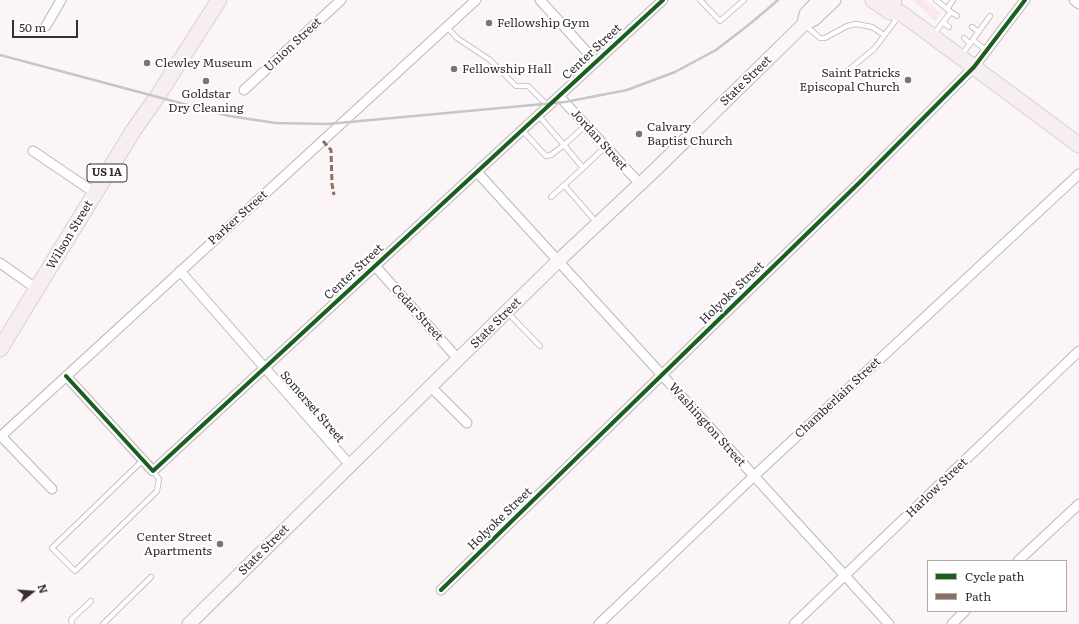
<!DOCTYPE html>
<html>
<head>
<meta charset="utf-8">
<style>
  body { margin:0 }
  #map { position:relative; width:1079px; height:624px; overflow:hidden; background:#fbf5f8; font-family:Literata,serif }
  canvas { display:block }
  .legend { position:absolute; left:927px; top:560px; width:140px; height:52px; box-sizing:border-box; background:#fff; border:1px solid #afabad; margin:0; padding:5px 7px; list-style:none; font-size:12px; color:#372d32 }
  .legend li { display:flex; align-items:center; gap:8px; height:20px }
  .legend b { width:20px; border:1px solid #afabad }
  .north { position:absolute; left:12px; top:572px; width:40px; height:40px; -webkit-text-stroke:3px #fff; paint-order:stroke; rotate:73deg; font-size:11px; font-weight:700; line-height:16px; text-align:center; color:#372d32 }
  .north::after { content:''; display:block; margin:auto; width:14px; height:18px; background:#372d32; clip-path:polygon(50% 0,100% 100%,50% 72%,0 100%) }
  .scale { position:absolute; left:12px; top:20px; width:66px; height:18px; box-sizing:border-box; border:2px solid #372d32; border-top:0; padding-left:5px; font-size:12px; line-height:14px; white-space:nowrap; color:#372d32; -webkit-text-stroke:3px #fff; paint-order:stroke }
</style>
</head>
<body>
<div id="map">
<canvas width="1079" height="624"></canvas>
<ul class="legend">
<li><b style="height:5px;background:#1b5e20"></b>Cycle path</li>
<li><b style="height:5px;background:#8d6e63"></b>Path</li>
</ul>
<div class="north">N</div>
<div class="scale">50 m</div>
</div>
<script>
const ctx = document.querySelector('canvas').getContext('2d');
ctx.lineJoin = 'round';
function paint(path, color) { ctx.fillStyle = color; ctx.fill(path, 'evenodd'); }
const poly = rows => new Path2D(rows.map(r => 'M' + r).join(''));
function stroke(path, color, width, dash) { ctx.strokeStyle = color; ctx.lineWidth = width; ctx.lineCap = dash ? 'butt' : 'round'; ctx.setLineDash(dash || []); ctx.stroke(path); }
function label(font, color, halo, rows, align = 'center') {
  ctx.font = font + ' Literata,serif'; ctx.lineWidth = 4; ctx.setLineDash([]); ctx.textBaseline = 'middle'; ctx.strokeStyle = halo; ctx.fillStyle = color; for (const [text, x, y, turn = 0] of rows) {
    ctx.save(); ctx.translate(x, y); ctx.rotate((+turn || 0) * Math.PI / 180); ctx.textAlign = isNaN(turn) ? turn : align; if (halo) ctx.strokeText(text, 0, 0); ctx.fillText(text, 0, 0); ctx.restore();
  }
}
const green = poly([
  [913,0,924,0,941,13,935,21]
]);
const lane = poly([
  [700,0,720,21,744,0],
  [936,0,947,9],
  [951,12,957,16],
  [943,22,949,27],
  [805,25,820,38,825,38,847,26,856,24,872,27,884,35],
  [447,27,457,38,490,60,516,86,528,86,548,106],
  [972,27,979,32],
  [933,35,951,12,947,9,953,0],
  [964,38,970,44],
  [973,40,987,51],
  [961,56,990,16],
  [847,71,874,49,899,16],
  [586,125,564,145,583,168,605,147],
  [522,130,546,156,551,155,564,145,538,115],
  [564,185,597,223],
  [551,197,583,168],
  [507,312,540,346],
  [143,460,52,548,75,571,157,491,159,479,153,471],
  [72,624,71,620,91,601],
  [103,624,151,577]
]);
const street = poly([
  [540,0,596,62],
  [1074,0,1079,4],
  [46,26,61,0],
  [244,90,341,0],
  [559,96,640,184],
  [33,151,95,193],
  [477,172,889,624],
  [0,263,37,289],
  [375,266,459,360],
  [180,271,350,465],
  [66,376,153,471,663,0],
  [431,387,467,423],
  [1,436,52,489],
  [0,437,476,0],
  [1018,561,1079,504],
  [441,590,860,182,974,67,1025,0],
  [599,624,754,476,1079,174],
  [794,624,1079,351],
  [952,624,965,611]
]);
const secondary = poly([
  [804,24,806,14,819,0],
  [189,624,558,261,655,170,804,24,814,19,834,0]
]);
const primary = poly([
  [873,0,890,12,901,13,1079,145],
  [894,0,894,1],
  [0,349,133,131,157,97,219,0]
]);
const rail = poly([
  [0,55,229,116,276,123,328,124,565,102,627,90,675,72,716,50,751,23,778,0]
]);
const quiet = poly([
  [323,141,331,150,332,184,334,195]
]);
const cycleway = poly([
  [66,376,153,471,663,0],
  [441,590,860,182,974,67,1025,0]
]);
const markers = [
  [489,23,4,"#7c7377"],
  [147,63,4,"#7c7377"],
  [454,69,4,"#7c7377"],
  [908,80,4,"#7c7377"],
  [206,81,4,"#7c7377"],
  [639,134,4,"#7c7377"],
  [220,544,4,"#7c7377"]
];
const shields = [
  [107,173,40]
];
const shieldNames = [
  ["US 1A",107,173]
];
const poiNames = [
  ["Fellowship Gym",497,23],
  ["Clewley Museum",155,63],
  ["Fellowship Hall",462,69],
  ["Saint Patricks",900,73,"right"],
  ["Episcopal Church",900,87,"right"],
  ["Goldstar",206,94,"center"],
  ["Dry Cleaning",206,108,"center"],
  ["Calvary",647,127],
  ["Baptist Church",647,141],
  ["Center Street",212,537,"right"],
  ["Apartments",212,551,"right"]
];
const streetNames = [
  ["Union Street",293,45,-43],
  ["Center Street",592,52,-43],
  ["State Street",746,81,-44],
  ["Jordan Street",599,140,48],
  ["Parker Street",238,218,-42],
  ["Wilson Street",70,235,-59],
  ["Center Street",354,272,-43],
  ["Holyoke Street",732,293,-44],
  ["Cedar Street",417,313,48],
  ["State Street",496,323,-45],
  ["Chamberlain Street",838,398,-43],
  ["Somerset Street",312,407,49],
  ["Washington Street",707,425,48],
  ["Harlow Street",937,488,-44],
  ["Holyoke Street",500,519,-44],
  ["State Street",264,550,-45]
];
paint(green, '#f9e7f1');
stroke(lane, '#bdb6b9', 6);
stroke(street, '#bdb6b9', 11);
stroke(secondary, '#bdb6b9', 15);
stroke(primary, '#d5d1d4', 17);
stroke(lane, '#fefefe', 4.5);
stroke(street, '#fefefe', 9);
stroke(secondary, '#fbf6f9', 13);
stroke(primary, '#f7eef4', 15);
stroke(rail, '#c8c5c7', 2.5);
stroke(quiet, '#8d6e63', 3, [6, 3]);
stroke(cycleway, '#1b5e20', 4);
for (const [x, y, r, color] of markers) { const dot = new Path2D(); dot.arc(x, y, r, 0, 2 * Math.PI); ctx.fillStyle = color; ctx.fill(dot); stroke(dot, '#fff', 1.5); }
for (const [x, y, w] of shields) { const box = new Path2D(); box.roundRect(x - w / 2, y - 9, w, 18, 3); ctx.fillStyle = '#fff'; ctx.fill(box); stroke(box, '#372d32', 1); }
label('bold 11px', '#372d32', null, shieldNames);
label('12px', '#372d32', '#fff', poiNames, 'left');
label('12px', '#372d32', '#fff', streetNames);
</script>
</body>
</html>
